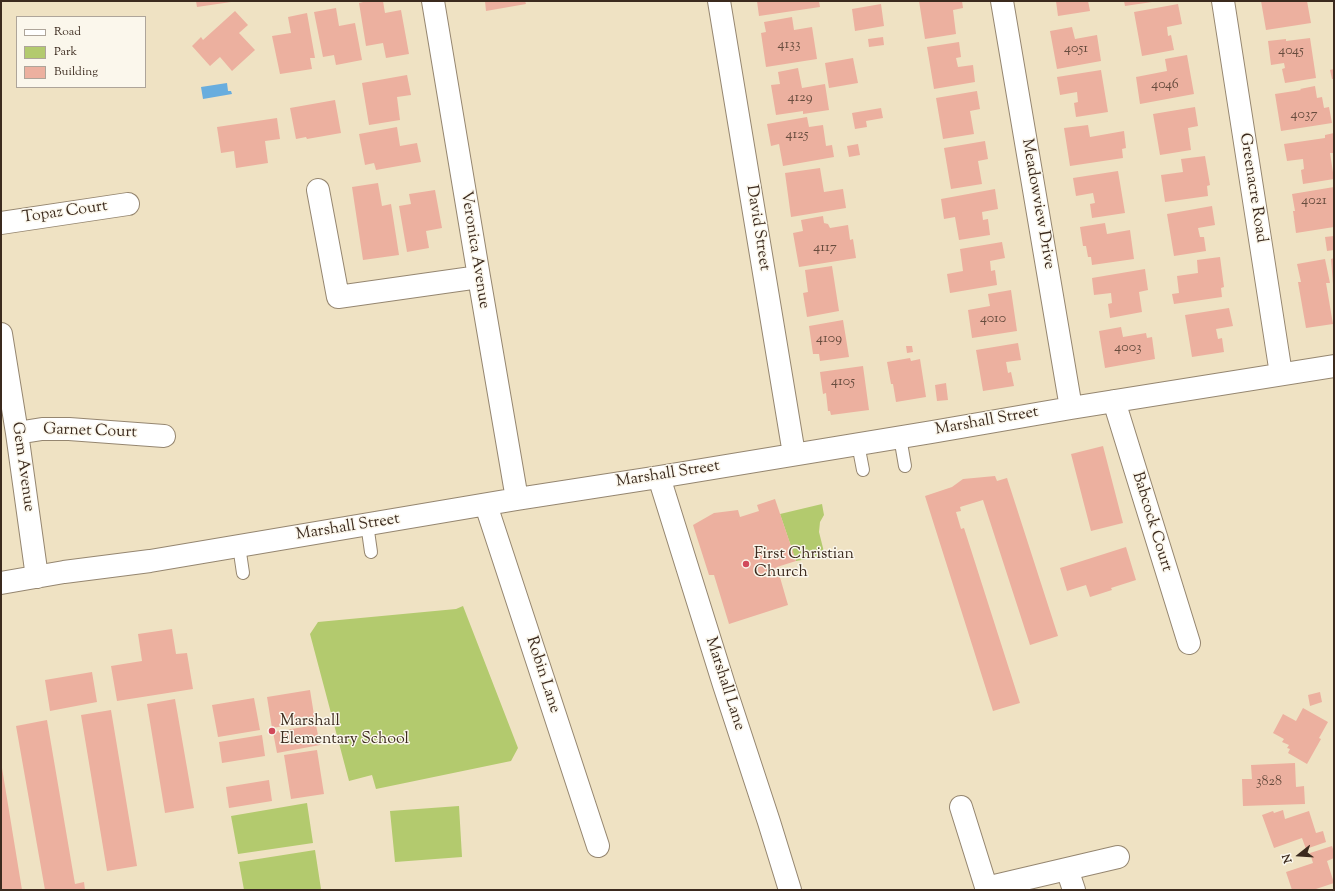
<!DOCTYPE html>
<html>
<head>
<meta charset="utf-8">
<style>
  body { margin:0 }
  #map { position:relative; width:1335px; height:891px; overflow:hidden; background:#efe2c3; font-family:"Sorts Mill Goudy",serif }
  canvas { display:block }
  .frame { position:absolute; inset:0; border:2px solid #3b2a1e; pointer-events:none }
  .legend { position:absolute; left:16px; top:16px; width:130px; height:72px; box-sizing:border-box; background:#fbf7ec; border:1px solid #aea59a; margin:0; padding:5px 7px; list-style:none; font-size:12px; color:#3b2a1e }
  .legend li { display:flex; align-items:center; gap:8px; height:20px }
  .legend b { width:20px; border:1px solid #aea59a }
  .north { position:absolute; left:1279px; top:835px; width:40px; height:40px; -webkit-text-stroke:3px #fbf7ec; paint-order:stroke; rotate:253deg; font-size:11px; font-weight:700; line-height:16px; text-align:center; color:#3b2a1e }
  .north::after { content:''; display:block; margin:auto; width:14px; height:18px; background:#3b2a1e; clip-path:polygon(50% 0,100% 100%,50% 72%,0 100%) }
</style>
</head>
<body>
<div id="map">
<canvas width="1335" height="891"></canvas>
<div class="frame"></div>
<ul class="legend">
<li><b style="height:5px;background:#fff"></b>Road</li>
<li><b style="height:11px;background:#b3ca6e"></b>Park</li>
<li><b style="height:11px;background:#ecb09f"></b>Building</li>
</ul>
<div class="north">N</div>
</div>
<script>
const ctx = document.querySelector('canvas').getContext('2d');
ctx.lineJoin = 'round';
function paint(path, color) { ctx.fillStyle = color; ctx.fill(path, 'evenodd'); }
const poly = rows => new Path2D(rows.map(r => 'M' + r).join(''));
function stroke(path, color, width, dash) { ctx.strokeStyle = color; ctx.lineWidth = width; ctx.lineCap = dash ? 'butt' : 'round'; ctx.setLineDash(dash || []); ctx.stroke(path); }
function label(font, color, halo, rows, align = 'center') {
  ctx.font = font + ' "Sorts Mill Goudy",serif'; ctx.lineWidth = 3; ctx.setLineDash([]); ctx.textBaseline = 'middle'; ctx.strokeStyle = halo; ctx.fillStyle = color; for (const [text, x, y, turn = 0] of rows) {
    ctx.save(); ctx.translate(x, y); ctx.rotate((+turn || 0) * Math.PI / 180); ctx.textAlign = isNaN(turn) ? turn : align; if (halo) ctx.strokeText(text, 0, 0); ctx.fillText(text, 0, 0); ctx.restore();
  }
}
const green = poly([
  [822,504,824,515,820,522,819,532,825,556,796,561,780,514],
  [463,606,518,748,511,761,376,789,372,775,349,781,310,634,318,622,456,609],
  [307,803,313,843,238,854,231,816],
  [459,806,462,857,395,862,390,811],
  [315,850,321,889,244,890,239,862]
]);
const water = poly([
  [227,83,228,91,231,91,232,94,203,99,201,87]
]);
const building = poly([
  [196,1,231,1,231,2,197,7],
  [367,1,383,1,385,13,401,10,409,54,386,58,383,43,366,46,359,3],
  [485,1,525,1,526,4,486,11],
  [757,1,819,1,820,7,759,16],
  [919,1,962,1,963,8,953,10,956,34,925,39],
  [1056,1,1088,1,1090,11,1058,16],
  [1124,1,1152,1,1152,2,1125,6],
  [1261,1,1307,1,1311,23,1266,30],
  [881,4,884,26,855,31,852,9],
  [1178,4,1182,24,1167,27,1168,36,1171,35,1174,50,1142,56,1134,12],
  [336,8,339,26,355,23,362,60,336,65,334,55,323,57,314,12],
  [235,11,248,25,239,33,255,50,232,71,220,57,210,66,192,46,201,37,203,40],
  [307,13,315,58,310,58,312,69,280,74,272,36,291,33,288,17],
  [792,17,794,30,812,27,817,59,766,67,761,33,766,32,764,22],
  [1072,27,1075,39,1097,35,1101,61,1057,69,1050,31],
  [883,37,884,45,869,47,868,39],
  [1310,38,1316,78,1285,83,1282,69,1285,68,1284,63,1271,65,1268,41,1286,39,1286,41],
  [959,42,961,57,956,58,958,67,973,65,975,82,934,89,927,47],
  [1187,55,1194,94,1140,104,1136,77,1167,71,1165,59],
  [853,58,858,83,829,88,825,63],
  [798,68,802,88,825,84,829,110,803,114,803,111,776,115,771,85,780,84,778,72],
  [1334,69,1334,79,1332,79,1330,70],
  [1101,70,1108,112,1076,117,1074,103,1078,102,1077,92,1060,95,1057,77],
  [407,75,411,95,397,97,400,120,369,125,362,83],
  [1315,86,1317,98,1322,97,1324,108,1329,107,1332,123,1281,131,1275,94,1301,90,1300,89],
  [977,91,980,109,970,111,974,134,943,139,936,98],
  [335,100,341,133,307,139,306,137,296,139,290,108],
  [1195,107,1198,126,1188,128,1191,150,1160,155,1153,114],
  [881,108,883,118,866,121,867,127,855,129,852,113],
  [807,117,809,127,823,125,826,146,832,145,834,157,783,166,779,144,771,146,767,124],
  [277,118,280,139,265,141,268,163,236,168,234,151,221,153,217,127],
  [1088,125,1090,137,1124,131,1126,148,1122,149,1123,158,1070,166,1064,128],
  [397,127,400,146,417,143,421,162,376,170,374,163,365,165,359,134],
  [1334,133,1334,153,1330,153,1334,179,1303,184,1301,170,1304,169,1303,159,1287,161,1284,144,1325,138,1325,135],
  [985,141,988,159,978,161,982,184,951,189,944,148],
  [858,144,860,155,849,157,847,146],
  [1205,156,1210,185,1207,186,1208,196,1165,202,1161,175,1183,172,1181,159],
  [820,168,824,192,843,189,846,208,791,217,785,173],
  [1118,171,1125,213,1092,218,1090,204,1095,203,1093,193,1076,196,1073,178],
  [378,183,382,206,391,204,399,255,363,260,352,187],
  [1334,187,1334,227,1296,233,1293,211,1295,211,1292,194],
  [995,189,998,209,982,212,983,220,988,219,990,235,959,240,955,217,944,219,941,199],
  [435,190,442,228,426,231,429,248,407,252,399,206,411,204,409,194],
  [1212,206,1215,225,1198,228,1200,237,1204,237,1206,251,1174,256,1167,214],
  [823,216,824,223,828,224,830,228,848,225,850,240,853,239,856,258,799,267,793,233,803,231,801,220],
  [1105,223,1107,234,1130,230,1134,259,1092,265,1091,257,1088,257,1086,246,1083,246,1080,227],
  [1334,236,1334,250,1327,251,1325,237],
  [1002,242,1005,258,990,261,991,271,995,270,997,285,950,293,947,274,963,271,960,249],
  [1220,257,1224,287,1221,288,1222,297,1174,304,1172,294,1179,293,1177,276,1198,273,1197,260],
  [1334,258,1334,284,1333,284,1331,259],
  [1325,259,1330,283,1326,283,1333,324,1306,328,1298,282,1301,282,1297,264],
  [832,266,839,311,807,317,803,293,808,292,805,270],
  [1145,269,1148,290,1139,292,1142,312,1110,318,1108,304,1112,303,1111,293,1094,295,1092,278],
  [1011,290,1017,331,972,338,968,310,990,306,988,294],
  [1229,308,1233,326,1216,329,1218,339,1222,338,1224,352,1192,357,1185,315],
  [843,320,849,357,820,361,819,354,813,354,809,326],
  [1121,327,1123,337,1146,333,1147,338,1152,337,1155,359,1105,368,1099,331],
  [1018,343,1021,360,1006,362,1008,373,1011,372,1014,386,983,391,976,350],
  [906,346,912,346,913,352,907,353],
  [910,358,911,361,920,359,926,397,896,402,893,384,891,384,887,362],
  [863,366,869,410,831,415,830,411,828,411,826,393,823,394,820,372],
  [946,383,948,400,937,401,935,385],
  [1103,446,1123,523,1091,531,1071,454],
  [995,476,997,481,1007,478,1058,636,1030,645,983,500,960,507,961,511,956,512,961,529,964,528,1020,703,993,711,925,496,952,487,963,479],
  [775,499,796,561,777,567,788,605,729,624,714,575,709,575,693,525,714,513,738,510,740,517,759,511,757,505],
  [1126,547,1136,580,1111,588,1112,590,1090,597,1086,585,1067,591,1060,568],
  [172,629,176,654,187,653,193,689,117,701,111,666,142,661,138,634],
  [92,672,97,702,50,711,45,680],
  [310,690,315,721,272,728,267,697],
  [1320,692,1322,702,1310,706,1308,695],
  [254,698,260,730,218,737,212,705],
  [175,699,194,808,165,813,147,704],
  [1303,708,1328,722,1319,738,1321,739,1307,764,1288,753,1290,749,1287,748,1289,745,1282,742,1284,739,1273,733,1283,714,1296,721],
  [111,710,137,866,107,871,81,715],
  [47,720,75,884,84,882,85,890,45,890,16,726],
  [316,725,320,745,277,753,273,732],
  [262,735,265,756,222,763,219,742],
  [317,750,324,794,291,799,284,755],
  [1295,763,1296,787,1304,786,1305,804,1243,806,1242,779,1252,779,1251,765],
  [1,768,2,768,22,890,1,890],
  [269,780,272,801,229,808,226,787],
  [1283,810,1285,819,1309,811,1316,833,1323,831,1326,842,1306,849,1302,838,1274,848,1262,815,1273,811,1274,813],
  [1332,846,1334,852,1334,858,1327,861,1334,883,1313,890,1292,890,1286,872,1313,863,1310,853]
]);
const service = poly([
  [900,437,905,466],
  [858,444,863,470],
  [367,524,371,552],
  [239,546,243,573]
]);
const minor = poly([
  [433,1,479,277,517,499],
  [719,1,794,454],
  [1002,1,1071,408],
  [1223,1,1281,374],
  [318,190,338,297,479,277],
  [1,223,128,204],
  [1,334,17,433,37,577],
  [1114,401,1189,643],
  [17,433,42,429,69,429,164,436],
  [659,477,724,685,769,822,790,890],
  [486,505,598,846],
  [1,583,64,572,150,561,517,499,659,477,932,432,1071,408,1334,366],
  [961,807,987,890],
  [1067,869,1074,890],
  [986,888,1118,857]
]);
const markers = [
  [746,564,4,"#d1495b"],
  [272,731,4,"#d1495b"]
];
const numberNames = [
  ["4133",789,46],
  ["4051",1076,50],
  ["4045",1291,52],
  ["4046",1165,86],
  ["4129",800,99],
  ["4037",1304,116],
  ["4125",797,136],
  ["4021",1314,202],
  ["4117",825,249],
  ["4010",993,320],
  ["4109",829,340],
  ["4003",1128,349],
  ["4105",843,383],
  ["3828",1269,783]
];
const streetNames = [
  ["Greenacre Road",1252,188,81],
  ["Meadowview Drive",1037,204,80],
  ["Topaz Court",65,213,-8],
  ["David Street",757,228,81],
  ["Veronica Avenue",474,250,81],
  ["Marshall Street",987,422,-10],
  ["Garnet Court",90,432,2],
  ["Gem Avenue",22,467,82],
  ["Marshall Street",668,475,-9],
  ["Babcock Court",1151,522,73],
  ["Marshall Street",348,528,-9],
  ["Robin Lane",542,675,72],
  ["Marshall Lane",724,684,72]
];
const poiNames = [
  ["First Christian",754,555],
  ["Church",754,573],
  ["Marshall",280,722],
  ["Elementary School",280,740]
];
paint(green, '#b3ca6e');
paint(water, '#68adde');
paint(building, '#ecb09f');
stroke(service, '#958670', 14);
stroke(minor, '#958670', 24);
stroke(service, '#fff', 12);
stroke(minor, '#fff', 22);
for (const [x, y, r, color] of markers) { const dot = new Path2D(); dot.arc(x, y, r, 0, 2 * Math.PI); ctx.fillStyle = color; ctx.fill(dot); stroke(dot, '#fbf7ec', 1.5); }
label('14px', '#674c3e', null, numberNames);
label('16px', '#3b2a1e', '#fbf7ec', streetNames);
label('16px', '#3b2a1e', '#fbf7ec', poiNames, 'left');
</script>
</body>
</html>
